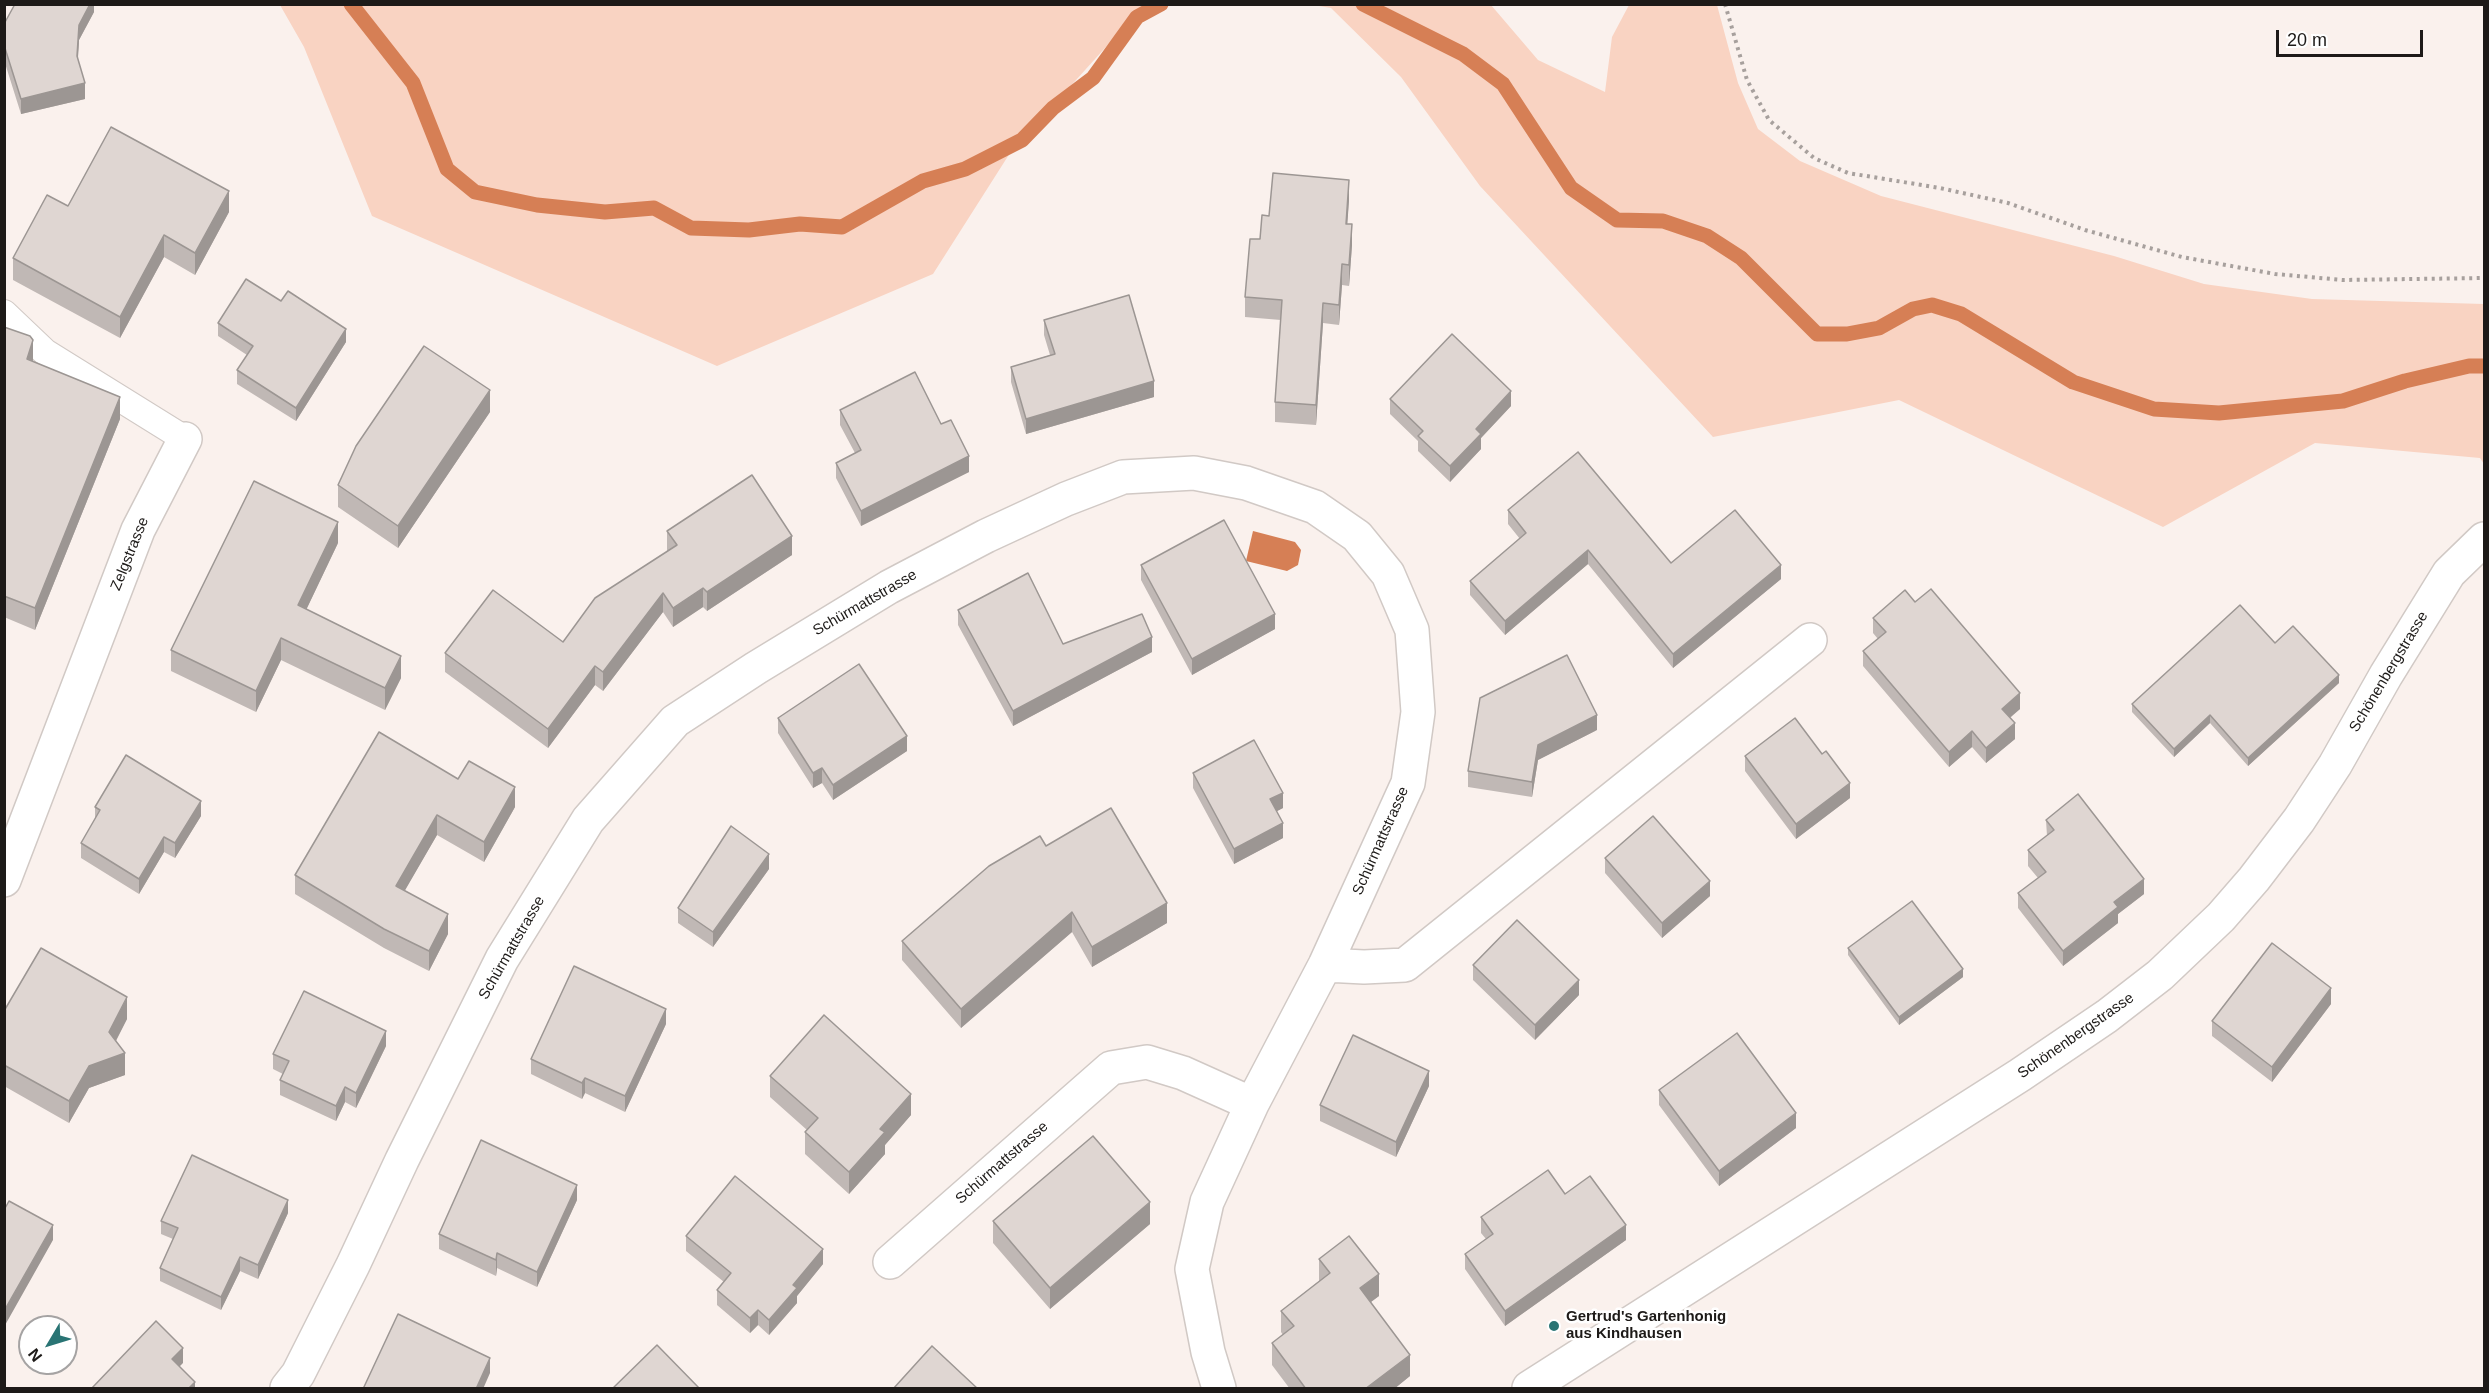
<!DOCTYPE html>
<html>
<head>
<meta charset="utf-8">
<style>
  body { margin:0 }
  #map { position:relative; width:2489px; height:1393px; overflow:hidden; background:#faf1ed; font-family:Helvetica,sans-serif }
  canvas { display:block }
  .frame { position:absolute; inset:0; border:6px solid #1d1a18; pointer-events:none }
  .north { position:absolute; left:18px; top:1315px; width:60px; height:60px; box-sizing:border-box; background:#fff; border:2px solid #a5a3a3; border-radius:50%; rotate:232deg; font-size:16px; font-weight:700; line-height:24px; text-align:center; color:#1d1a18 }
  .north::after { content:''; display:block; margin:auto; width:21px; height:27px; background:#297474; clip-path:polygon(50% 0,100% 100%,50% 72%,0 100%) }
  .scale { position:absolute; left:2276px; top:30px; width:147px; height:27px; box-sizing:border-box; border:3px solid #1d1a18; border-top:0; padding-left:8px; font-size:18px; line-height:21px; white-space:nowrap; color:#1d1a18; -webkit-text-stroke:4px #fff; paint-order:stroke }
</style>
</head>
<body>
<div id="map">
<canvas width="2489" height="1393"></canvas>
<div class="frame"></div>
<div class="north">N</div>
<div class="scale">20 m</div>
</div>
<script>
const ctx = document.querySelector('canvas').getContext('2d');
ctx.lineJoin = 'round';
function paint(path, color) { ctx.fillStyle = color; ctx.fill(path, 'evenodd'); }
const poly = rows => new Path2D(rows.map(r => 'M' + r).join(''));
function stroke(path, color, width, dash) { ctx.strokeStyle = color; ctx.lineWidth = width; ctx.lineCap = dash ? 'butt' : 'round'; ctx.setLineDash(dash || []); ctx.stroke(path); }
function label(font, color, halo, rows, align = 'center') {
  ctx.font = font + ' Helvetica,sans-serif'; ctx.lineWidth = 5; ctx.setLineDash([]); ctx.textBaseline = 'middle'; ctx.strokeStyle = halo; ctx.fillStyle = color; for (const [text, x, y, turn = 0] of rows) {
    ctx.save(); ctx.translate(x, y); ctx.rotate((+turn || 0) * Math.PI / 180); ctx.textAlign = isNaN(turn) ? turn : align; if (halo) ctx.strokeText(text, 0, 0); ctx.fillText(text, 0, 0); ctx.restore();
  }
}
const green = poly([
  [280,5,1158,5,1114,38,1010,153,933,274,717,366,372,216,304,47],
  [1313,5,1491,5,1538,60,1605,92,1612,37,1629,5,1717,5,1738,83,1758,129,1800,161,1881,196,2114,256,2204,284,2312,299,2484,304,2484,464,2480,458,2315,443,2163,527,1899,400,1713,437,1480,186,1401,77,1331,8]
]);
const water = poly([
  [1253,531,1295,542,1301,550,1298,565,1287,571,1246,561]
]);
const stream = poly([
  [351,4,413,83,447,169,475,192,537,205,605,212,654,208,691,228,749,230,800,224,842,227,923,181,965,169,1022,140,1053,108,1093,78,1137,17,1161,4],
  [1363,4,1463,54,1503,84,1571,188,1617,220,1663,221,1707,236,1741,258,1817,334,1847,334,1879,328,1913,309,1932,305,1961,314,2073,382,2154,409,2219,413,2343,401,2405,381,2469,366,2484,366]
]);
const path = poly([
  [1725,4,1747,80,1769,120,1814,158,1848,173,1940,188,2008,203,2085,230,2182,257,2275,274,2343,280,2484,278]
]);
const lane = poly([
  [4,313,45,352,185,439]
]);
const street = poly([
  [4,880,138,530,185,439],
  [1325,965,1364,967,1405,965,1810,640],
  [890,1262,1111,1068,1147,1062,1183,1073,1252,1104],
  [287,1388,298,1374,353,1265,402,1160,502,959,588,820,675,721,756,668,889,587,986,536,1066,499,1123,477,1194,473,1246,483,1315,507,1357,536,1388,574,1412,630,1418,712,1408,783,1325,965,1252,1104,1207,1202,1192,1269,1208,1352,1219,1388],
  [1529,1388,2020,1075,2107,1016,2160,975,2221,917,2254,879,2299,820,2335,765,2386,675,2449,573,2484,539]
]);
const wall = poly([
  [94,4,94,12,79,40,78,59,85,99,21,114,4,60,4,24],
  [1349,200,1347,224,1352,245,1349,286,1342,285,1339,325,1323,323,1316,425,1275,422,1275,402,1281,320,1245,317,1245,297,1260,239],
  [68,206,229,212,195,275,164,257,120,338,13,280,13,258],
  [1044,320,1154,397,1026,434,1011,382,1011,367,1050,355,1044,335],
  [218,323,346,342,296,421,237,384,237,370,247,355,218,336],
  [4,327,33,361,120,419,35,630,4,617],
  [1390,399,1511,406,1481,438,1481,449,1450,482,1418,451,1418,441,1390,414],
  [840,410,941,424,969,472,861,526,836,478,836,463,855,453,840,425],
  [490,412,398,548,338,507,338,485],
  [1508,510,1671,563,1781,579,1673,668,1588,564,1505,635,1470,595,1470,581,1520,539,1508,524],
  [667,531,792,555,707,611,703,607,673,627,663,612,603,691,595,685,548,748,445,672,445,653,563,642,667,551],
  [338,543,306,610,401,678,385,710,281,660,256,712,171,671,171,650],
  [1141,565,1275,629,1192,675,1141,580],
  [1915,602,2020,709,2010,718,2015,739,1986,763,1972,747,1949,767,1863,666,1863,651,1878,639,1873,633,1873,618],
  [958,610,1063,644,1152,652,1013,726,958,625],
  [2275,643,2339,683,2248,766,2210,723,2174,757,2132,712,2132,704],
  [778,718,907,751,833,800,822,783,813,788,778,733],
  [1597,730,1538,760,1532,797,1468,787,1468,771],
  [1745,756,1850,798,1796,839,1745,771],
  [1193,773,1283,808,1276,811,1283,838,1234,864,1193,788],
  [458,779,515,807,484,862,437,835,404,891,448,934,429,971,384,948,295,894,295,875],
  [95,807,201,816,175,858,164,852,139,894,81,858,81,843,95,820],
  [2046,820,2144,894,2118,914,2118,923,2063,966,2018,908,2018,893,2038,878,2028,866,2028,850,2047,836],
  [1046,846,1167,923,1092,967,1072,932,961,1028,902,960,902,941],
  [1605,858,1710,896,1662,938,1605,873],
  [769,869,713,947,678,923,678,908],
  [1848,948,1963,977,1899,1025,1848,955],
  [1473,965,1579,995,1535,1040,1473,980],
  [2331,1004,2272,1082,2212,1036,2212,1021],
  [4,1011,127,1019,116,1041,125,1075,89,1088,69,1123,4,1086],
  [666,1024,625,1112,585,1093,582,1099,531,1074,531,1059],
  [386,1046,356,1108,345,1102,336,1121,280,1095,280,1080,283,1074,273,1069,273,1054],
  [770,1076,911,1115,885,1145,885,1154,849,1194,805,1154,805,1132,807,1130,770,1097],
  [1429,1086,1396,1157,1320,1121,1320,1105],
  [1659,1090,1796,1128,1719,1186,1659,1105],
  [1565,1194,1626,1240,1505,1326,1465,1269,1465,1254,1486,1239,1481,1233,1481,1217],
  [577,1200,537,1287,497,1268,496,1276,439,1249,439,1234],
  [288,1213,258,1279,240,1271,221,1310,160,1281,160,1268,173,1239,161,1234,161,1221],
  [993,1221,1150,1224,1050,1309,993,1243],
  [686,1236,823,1264,797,1296,797,1303,769,1335,758,1325,750,1333,717,1305,717,1290,724,1282,686,1251],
  [1319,1259,1379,1296,1371,1302,1410,1376,1394,1389,1290,1389,1272,1365,1272,1343,1283,1335,1281,1332,1281,1311,1319,1281]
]);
const shadedWall = poly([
  [90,4,94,4,94,12,79,40,77,71,77,56,79,25],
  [85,83,85,99,21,114,21,99],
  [1349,180,1349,200,1346,244,1346,224],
  [229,191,229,212,195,275,195,253],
  [1352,224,1352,245,1349,286,1349,265],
  [164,235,164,257,120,338,120,317],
  [1342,264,1342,285,1339,325,1339,305],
  [1323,303,1323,323,1316,425,1316,405],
  [346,329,346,342,296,421,296,408],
  [33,340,33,361,27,359],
  [1154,381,1154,397,1026,434,1026,419],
  [490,390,490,412,398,548,398,526],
  [1511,391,1511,406,1481,438,1481,449,1450,482,1450,466,1476,429],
  [120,397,120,419,35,630,35,608],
  [969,456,969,472,861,526,861,511],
  [338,522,338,543,298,627,298,605],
  [792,536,792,555,707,611,707,592],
  [1588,550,1588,564,1505,635,1505,621],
  [1781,565,1781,579,1673,668,1673,654],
  [703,588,703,607,673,627,673,608],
  [663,593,663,612,603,691,603,672],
  [1275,614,1275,629,1192,675,1192,659],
  [1152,637,1152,652,1013,726,1013,711],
  [281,638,281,660,256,712,256,691],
  [401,656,401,678,385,710,385,688],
  [595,666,595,685,548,748,548,729],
  [2339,675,2339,683,2248,766,2248,758],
  [2020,693,2020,709,2002,724,2002,709],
  [1597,715,1597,730,1538,760,1532,797,1532,782,1538,745],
  [2210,715,2210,723,2174,757,2174,749],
  [2015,723,2015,739,1986,763,1986,748],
  [1972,731,1972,747,1949,767,1949,752],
  [907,736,907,751,833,800,833,785],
  [822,768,822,783,813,788,813,773],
  [1850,783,1850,798,1796,839,1796,824],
  [515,787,515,807,484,862,484,842],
  [1283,793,1283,808,1270,815,1270,799],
  [201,801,201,816,175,858,175,843],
  [437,815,437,835,396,906,396,886],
  [1283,823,1283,838,1234,864,1234,849],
  [164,837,164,852,139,894,139,879],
  [769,854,769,869,713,947,713,932],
  [2144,879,2144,894,2118,914,2118,923,2063,966,2063,951,2114,902],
  [1710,881,1710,896,1662,938,1662,923],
  [1167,903,1167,923,1092,967,1092,947],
  [1072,912,1072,932,961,1028,961,1009],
  [448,914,448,934,429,971,429,951],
  [1963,969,1963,977,1899,1025,1899,1017],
  [1579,980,1579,995,1535,1040,1535,1025],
  [2331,988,2331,1004,2272,1082,2272,1067],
  [127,997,127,1019,109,1054,109,1032],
  [666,1009,666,1024,625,1112,625,1096],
  [386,1031,386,1046,356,1108,356,1093],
  [125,1053,125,1075,89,1088,69,1123,69,1101,89,1066],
  [1429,1071,1429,1086,1396,1157,1396,1142],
  [585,1078,585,1093,582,1099,582,1083],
  [345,1087,345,1102,336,1121,336,1106],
  [911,1094,911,1115,885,1145,885,1154,849,1194,849,1172,880,1129],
  [1796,1113,1796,1128,1719,1186,1719,1171],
  [577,1185,577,1200,537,1287,537,1272],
  [288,1200,288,1213,258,1279,258,1265],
  [1150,1202,1150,1224,1050,1309,1050,1288],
  [53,1225,53,1240,4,1327,4,1311],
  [1626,1225,1626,1240,1505,1326,1505,1311],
  [823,1249,823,1264,797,1296,797,1303,769,1335,769,1320,793,1285],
  [497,1253,497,1268,496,1276,496,1260],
  [240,1257,240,1271,221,1310,221,1297],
  [1379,1274,1379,1296,1360,1310,1360,1288],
  [758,1310,758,1325,750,1333,750,1318],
  [183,1348,183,1363,172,1374,172,1359],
  [1410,1355,1410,1376,1394,1389,1365,1389],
  [490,1358,490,1373,483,1389,476,1389],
  [195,1382,195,1389,188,1389]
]);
const building = poly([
  [15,4,90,4,79,25,77,56,85,83,21,99,4,45,4,24,15,4],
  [111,127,229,191,195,253,164,235,120,317,13,258,47,195,68,206,111,127],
  [1273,173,1349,180,1346,224,1352,224,1349,265,1342,264,1339,305,1323,303,1316,405,1275,402,1282,300,1245,297,1250,239,1260,239,1262,215,1269,216,1273,173],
  [246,279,281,301,288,291,346,329,296,408,237,370,253,346,218,323,246,279],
  [1129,295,1154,381,1026,419,1011,367,1055,354,1044,320,1129,295],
  [4,327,30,336,33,340,27,359,120,397,35,608,4,596,4,327],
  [1452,334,1511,391,1476,429,1481,434,1450,466,1418,436,1423,431,1390,399,1452,334],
  [424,346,490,390,398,526,338,485,356,446,424,346],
  [915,372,941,424,951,420,969,456,861,511,836,463,861,450,840,410,915,372],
  [1578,452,1671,563,1735,510,1781,565,1673,654,1588,550,1505,621,1470,581,1526,533,1508,510,1578,452],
  [752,475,792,536,707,592,703,588,673,608,663,593,603,672,595,666,548,729,445,653,493,590,563,642,595,598,677,545,667,531,752,475],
  [254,481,338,522,298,605,401,656,385,688,281,638,256,691,171,650,254,481],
  [1224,520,1275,614,1192,659,1141,565,1224,520],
  [1028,573,1063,644,1142,614,1152,637,1013,711,958,610,1028,573],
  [1931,589,2020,693,2002,709,2015,723,1986,748,1972,731,1949,752,1863,651,1886,632,1873,618,1905,590,1915,602,1931,589],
  [2240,605,2275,643,2293,626,2339,675,2248,758,2210,715,2174,749,2132,704,2240,605],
  [1567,655,1597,715,1538,745,1532,782,1468,771,1480,698,1567,655],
  [859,664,907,736,833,785,822,768,813,773,778,718,859,664],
  [1795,718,1822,754,1826,751,1850,783,1796,824,1745,756,1795,718],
  [379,732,458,779,469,761,515,787,484,842,437,815,396,886,448,914,429,951,384,929,295,875,379,732],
  [1254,740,1283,793,1270,799,1283,823,1234,849,1193,773,1254,740],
  [126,755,201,801,175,843,164,837,139,879,81,843,100,810,95,807,126,755],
  [2078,794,2144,879,2114,902,2118,907,2063,951,2018,893,2046,872,2028,850,2054,830,2046,820,2078,794],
  [1111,808,1167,903,1092,947,1072,912,961,1009,902,941,989,866,1040,836,1046,846,1111,808],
  [1653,816,1710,881,1662,923,1605,858,1653,816],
  [731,826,769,854,713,932,678,908,731,826],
  [1912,901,1963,969,1899,1017,1848,948,1912,901],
  [1517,920,1579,980,1535,1025,1473,965,1517,920],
  [2272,943,2331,988,2272,1067,2212,1021,2272,943],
  [41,948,127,997,109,1032,125,1053,89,1066,69,1101,4,1065,4,1011,41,948],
  [574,966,666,1009,625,1096,585,1078,582,1083,531,1059,574,966],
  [304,991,386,1031,356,1093,345,1087,336,1106,280,1080,289,1061,273,1054,304,991],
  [824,1015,911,1094,880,1129,885,1132,849,1172,805,1132,818,1118,770,1076,824,1015],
  [1737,1033,1796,1113,1719,1171,1659,1090,1737,1033],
  [1353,1035,1429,1071,1396,1142,1320,1105,1353,1035],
  [1093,1136,1150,1202,1050,1288,993,1221,1093,1136],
  [481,1140,577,1185,537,1272,497,1253,496,1260,439,1234,481,1140],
  [192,1155,288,1200,258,1265,240,1257,221,1297,160,1268,178,1228,161,1221,192,1155],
  [1548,1170,1565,1194,1590,1176,1626,1225,1505,1311,1465,1254,1493,1234,1481,1217,1548,1170],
  [735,1176,823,1249,793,1285,797,1288,769,1320,758,1310,750,1318,717,1290,731,1273,686,1236,735,1176],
  [9,1201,53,1225,4,1311,4,1210,9,1201],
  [1349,1236,1379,1274,1360,1288,1410,1355,1365,1389,1306,1389,1272,1343,1294,1326,1281,1311,1330,1273,1319,1259,1349,1236],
  [398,1314,490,1358,476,1389,363,1389,398,1314],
  [156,1321,183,1348,172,1359,195,1382,188,1389,91,1389,156,1321],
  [657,1345,700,1389,612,1389,657,1345],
  [932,1346,978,1389,893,1389,932,1346]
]);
const markers = [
  [1554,1326,6,"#297474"]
];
const streetNames = [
  ["Zelgstrasse",130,554,-68],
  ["Schürmattstrasse",865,603,-30],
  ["Schönenbergstrasse",2389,672,-59],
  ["Schürmattstrasse",1381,841,-66],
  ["Schürmattstrasse",512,948,-60],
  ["Schönenbergstrasse",2076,1036,-35],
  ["Schürmattstrasse",1002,1163,-41]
];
const poiNames = [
  ["Gertrud's Gartenhonig",1566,1317],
  ["aus Kindhausen",1566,1334]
];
paint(green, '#f9d3c2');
paint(water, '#d67f55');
stroke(stream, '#d67f55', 15);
stroke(lane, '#d1c9c5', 28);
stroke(street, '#d1c9c5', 36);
stroke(path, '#a7a09d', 4, [3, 4.5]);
stroke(lane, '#fff', 26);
stroke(street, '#fff', 33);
paint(wall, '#c0b8b5');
paint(shadedWall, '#9c9693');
paint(building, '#dfd6d2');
stroke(building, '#9c9693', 1.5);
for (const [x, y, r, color] of markers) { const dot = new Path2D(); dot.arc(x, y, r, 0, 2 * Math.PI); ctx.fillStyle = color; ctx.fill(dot); stroke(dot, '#fff', 2); }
label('15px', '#1d1a18', '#fff', streetNames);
label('bold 15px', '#1d1a18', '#fff', poiNames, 'left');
</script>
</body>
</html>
